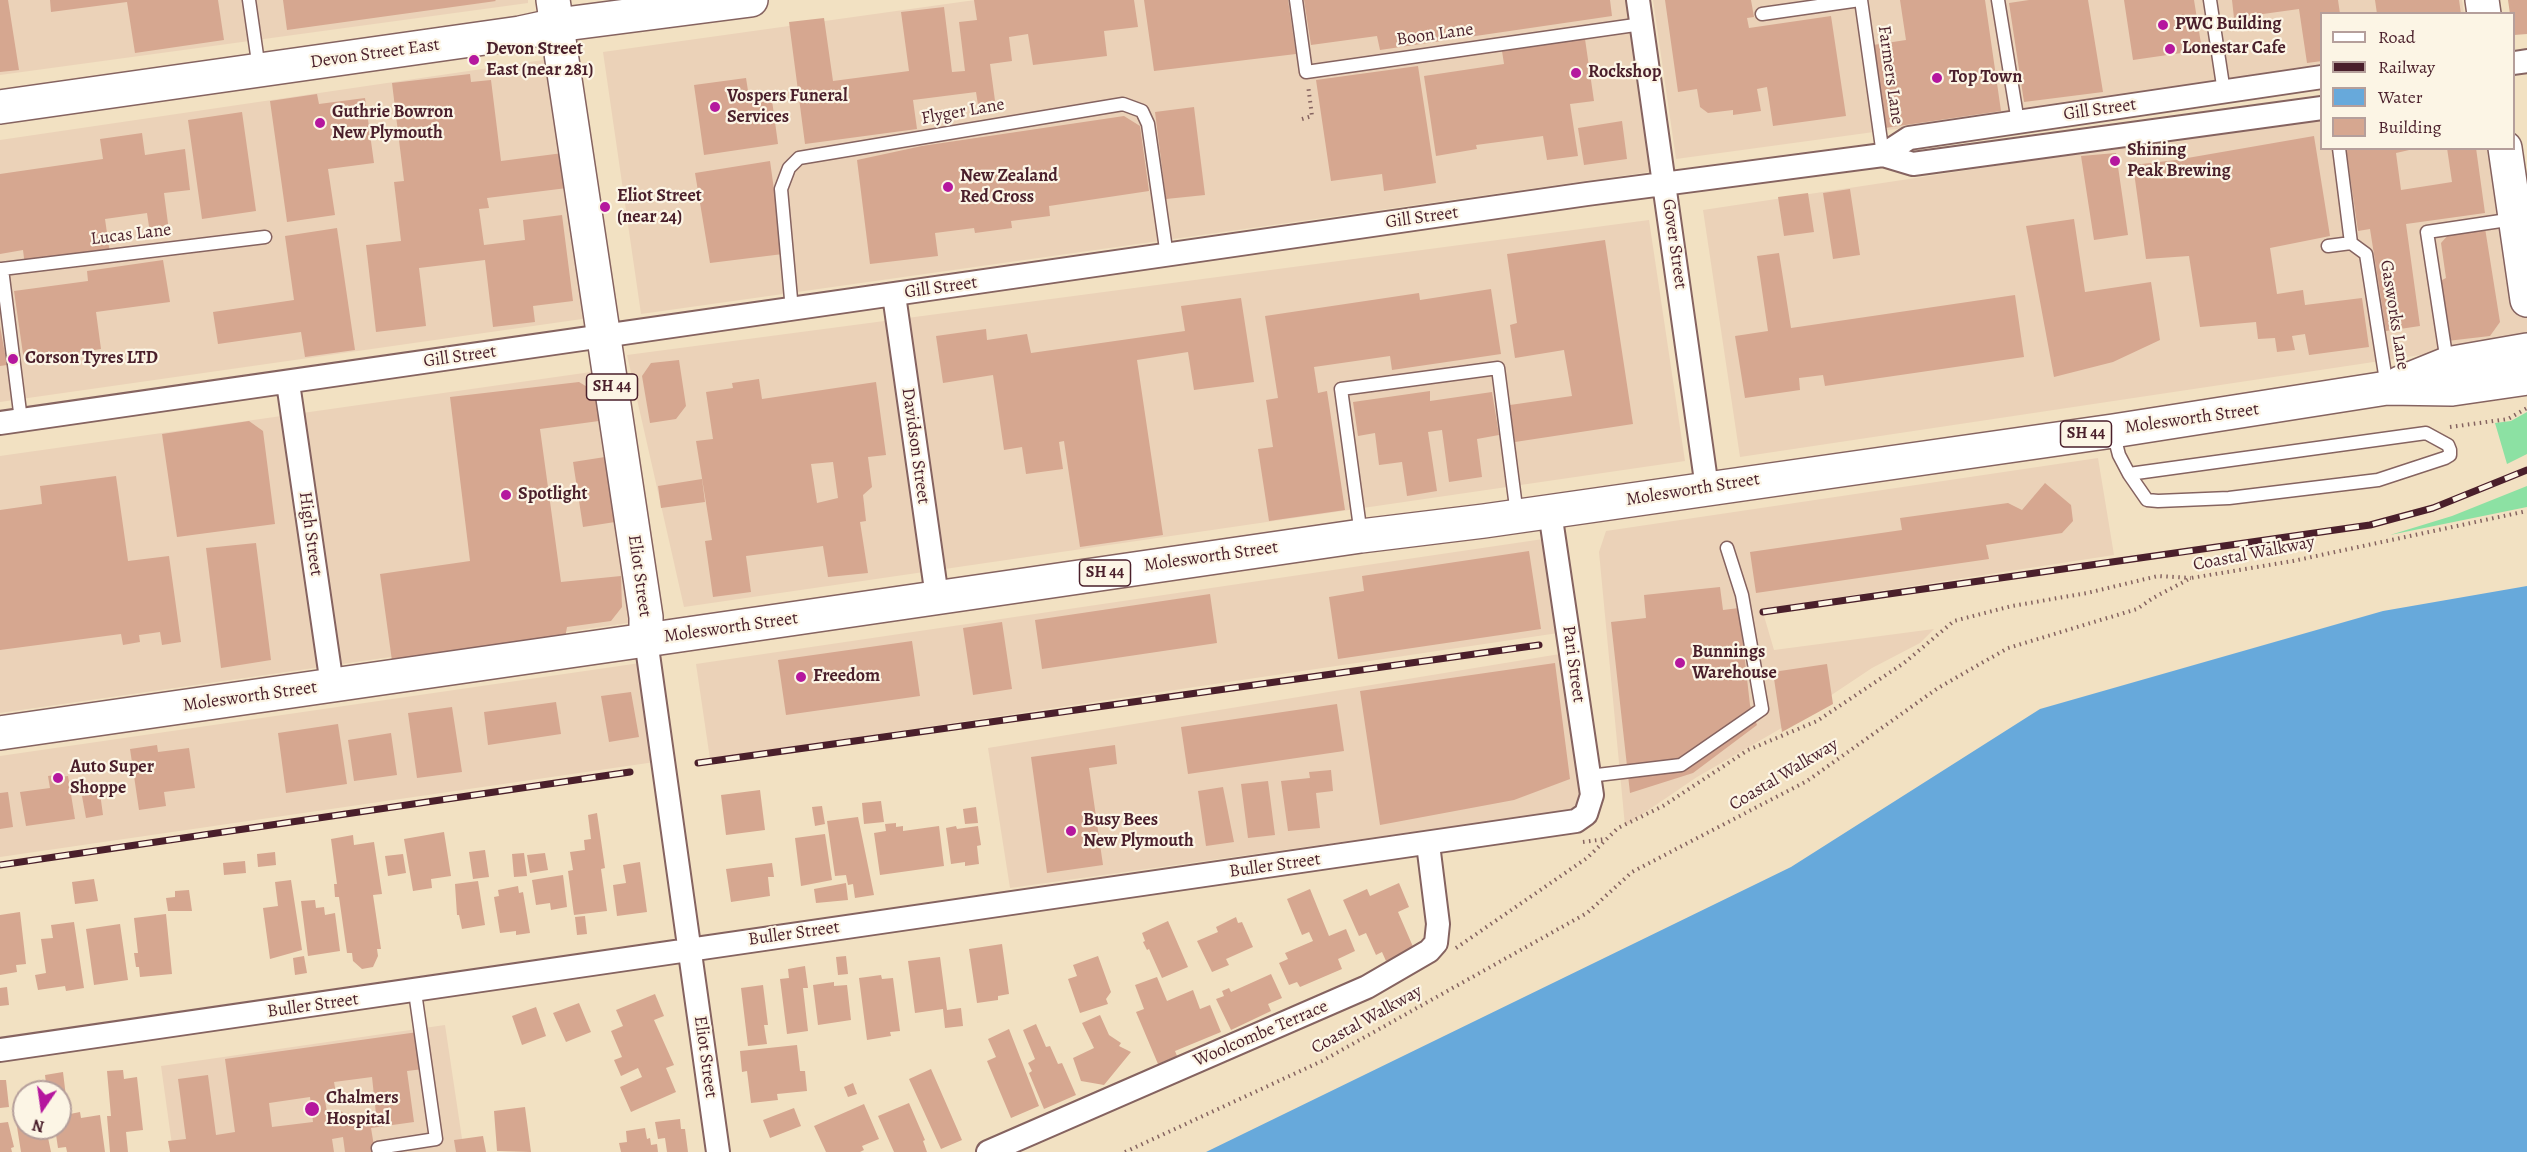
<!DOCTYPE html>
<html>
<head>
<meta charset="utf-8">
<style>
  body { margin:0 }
  #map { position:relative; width:2527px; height:1152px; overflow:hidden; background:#f2e1c2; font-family:Alegreya,serif }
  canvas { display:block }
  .legend { position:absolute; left:2320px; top:12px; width:195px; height:138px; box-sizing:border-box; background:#fcf5e5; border:2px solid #b59f9b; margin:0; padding:8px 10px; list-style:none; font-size:18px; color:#4a1f2b }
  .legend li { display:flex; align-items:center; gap:12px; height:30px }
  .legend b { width:30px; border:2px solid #b59f9b }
  .north { position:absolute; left:12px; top:1080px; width:60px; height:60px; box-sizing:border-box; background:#fcf5e5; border:2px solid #b59f9b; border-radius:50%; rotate:193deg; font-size:16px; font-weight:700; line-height:24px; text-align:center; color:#4a1f2b }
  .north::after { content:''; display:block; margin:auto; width:21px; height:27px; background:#b5179e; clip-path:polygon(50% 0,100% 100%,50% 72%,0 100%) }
</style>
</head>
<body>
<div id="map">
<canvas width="2527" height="1152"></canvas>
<ul class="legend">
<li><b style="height:8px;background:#fff"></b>Road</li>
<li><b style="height:8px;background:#4a1f2b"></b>Railway</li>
<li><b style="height:16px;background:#67a9db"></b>Water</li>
<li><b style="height:16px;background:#d6a790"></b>Building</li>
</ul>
<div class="north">N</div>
</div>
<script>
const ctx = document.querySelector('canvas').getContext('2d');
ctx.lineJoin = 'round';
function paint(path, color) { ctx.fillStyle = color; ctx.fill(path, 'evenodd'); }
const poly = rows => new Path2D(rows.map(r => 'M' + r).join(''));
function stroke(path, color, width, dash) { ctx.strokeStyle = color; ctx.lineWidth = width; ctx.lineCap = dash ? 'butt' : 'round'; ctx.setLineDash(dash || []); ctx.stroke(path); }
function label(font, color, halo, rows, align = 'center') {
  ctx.font = font + ' Alegreya,serif'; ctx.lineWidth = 4.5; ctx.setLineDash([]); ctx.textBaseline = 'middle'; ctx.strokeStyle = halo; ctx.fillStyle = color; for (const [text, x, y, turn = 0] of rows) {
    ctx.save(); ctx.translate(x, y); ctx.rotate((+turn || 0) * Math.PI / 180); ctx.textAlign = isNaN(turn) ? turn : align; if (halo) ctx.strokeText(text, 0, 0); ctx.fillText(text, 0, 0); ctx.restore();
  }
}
const built = poly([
  [0,0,528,0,528,3,0,75],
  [975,0,1631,0,1656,171,641,314,603,52],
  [1653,0,2462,0,2464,13,2322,14,2321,71,1676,159],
  [550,59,589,318,0,402,0,140],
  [2321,117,2322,148,2502,149,2527,310,2527,339,1740,457,1703,210],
  [1649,220,1685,461,684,607,627,355],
  [598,371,635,622,0,713,0,456],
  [2098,458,2114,555,1762,609,1774,650,1934,629,1920,643,1872,668,1785,726,1697,777,1625,826,1599,552,1606,531],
  [1550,538,1565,632,710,759,696,664],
  [1572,652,1588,783,1578,809,1010,888,988,748],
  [640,663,655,762,0,857,0,756],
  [445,1025,464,1152,173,1152,161,1066]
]);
const green = poly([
  [2527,412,2527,454,2507,464,2495,423,2511,421],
  [2527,486,2527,507,2390,535,2452,516]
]);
const water = poly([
  [2527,586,2527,1152,1206,1152,1791,867,2040,709,2383,611]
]);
const building = poly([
  [0,0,8,0,19,70,0,72],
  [50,0,218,0,224,40,135,53,127,2,51,12],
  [283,0,495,0,496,1,287,30],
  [974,0,1134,0,1138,27,1104,31,1107,56,1033,65,1028,34,1009,37,1012,61,990,64,996,108,979,111,976,92,913,100,917,129,805,144,789,22,824,18,833,81,909,71,901,12,944,7,952,72,965,71,959,22,977,20],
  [1144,0,1288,0,1296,54,1154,71],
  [1304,0,1610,0,1612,16,1380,50,1377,36,1311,45],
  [1665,0,1751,0,1754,17,1747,18,1749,28,1831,16,1846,116,1773,126,1767,87,1757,89,1761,111,1733,115,1733,110,1708,113,1700,107,1697,89,1678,92],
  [1900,0,1985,0,2001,111,1885,128,1873,45,1906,40],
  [2029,0,2088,0,2103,92,2024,102,2009,3],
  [2124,0,2194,0,2202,50,2133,60],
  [2232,0,2338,0,2340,14,2322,14,2322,61,2307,63,2299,9,2234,18],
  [2375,0,2459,0,2461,14,2377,14],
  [2508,0,2527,0,2527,34,2514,35,2514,14,2510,14],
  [1585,39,1594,101,1570,104,1578,156,1547,160,1543,136,1476,145,1477,149,1436,156,1424,76,1504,64,1502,51],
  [1418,66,1436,183,1384,191,1382,174,1331,181,1316,80],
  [470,74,471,82,491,80,501,161,563,153,567,188,487,198,489,208,479,209,484,245,525,240,523,220,562,215,573,301,533,306,535,322,493,327,485,260,419,268,426,326,376,332,366,245,401,241,394,182,404,181,392,83],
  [746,78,749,97,771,93,778,144,704,155,694,85],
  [317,94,319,104,365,98,374,163,328,169,335,215,287,222,270,101],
  [1194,107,1205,195,1166,199,1155,112],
  [242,112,256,211,202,219,188,120],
  [1124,116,1140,126,1149,191,1049,206,1050,216,1011,221,1012,228,975,233,974,228,935,233,938,256,870,264,857,160,922,146],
  [1622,121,1627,159,1584,165,1578,128],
  [142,133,145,155,185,149,190,190,164,193,169,231,150,233,147,213,105,219,110,254,25,266,23,250,0,254,0,174,103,159,100,139],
  [2314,136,2330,236,2270,248,2277,294,2303,290,2305,305,2362,298,2369,347,2309,355,2305,334,2292,336,2295,350,2277,352,2275,338,2258,339,2256,322,2200,327,2189,256,2146,259,2133,165,2176,160],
  [2346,148,2418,148,2396,153,2401,190,2452,182,2447,148,2476,148,2485,213,2406,224,2420,326,2386,331,2370,229,2358,231],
  [2116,153,2128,235,2094,240,2081,156],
  [770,161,783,254,710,263,695,173],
  [1850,189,1860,255,1833,259,1823,193],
  [1808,193,1814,232,1784,236,1778,197],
  [2074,219,2085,292,2151,282,2160,340,2113,362,2054,377,2026,226],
  [337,228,355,350,305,357,301,332,218,344,213,312,294,300,285,236],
  [2485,228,2500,322,2490,336,2447,341,2440,281,2446,278,2441,243,2449,234],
  [1605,240,1633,424,1515,442,1510,405,1572,396,1564,350,1515,358,1510,325,1517,323,1507,254],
  [1779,253,1791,328,2015,295,2024,357,1825,386,1823,375,1799,378,1800,390,1745,398,1735,336,1768,331,1757,256],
  [163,260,170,302,96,312,101,349,24,361,14,291,88,281,87,271],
  [1491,289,1501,354,1392,370,1390,356,1314,367,1318,393,1327,391,1345,510,1269,521,1258,449,1273,447,1266,400,1278,398,1265,316,1419,293,1420,300],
  [1241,298,1254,382,1194,390,1188,352,1137,360,1163,535,1080,547,1064,441,1059,442,1063,469,1026,474,1022,447,1004,450,993,375,943,383,936,336,986,329,987,340,1027,334,1031,353,1185,331,1181,306],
  [0,326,7,365,0,366],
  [679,360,686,406,676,419,650,423,642,376,651,363],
  [759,379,762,399,876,382,886,455,868,457,872,487,863,495,866,521,860,522,868,573,828,577,823,546,746,556,751,592,713,597,705,541,712,540,696,441,713,439,706,392,733,388,732,383],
  [833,462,838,498,817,503,811,464],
  [579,382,594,391,599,421,540,429,561,582,621,576,622,607,611,621,567,627,565,638,392,661,380,574,470,561,450,397],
  [1430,391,1430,401,1492,392,1499,435,1477,439,1482,477,1449,482,1442,430,1428,432,1437,491,1407,496,1402,462,1379,465,1375,433,1358,436,1353,402],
  [249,421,263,431,275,524,177,537,162,434],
  [605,457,615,522,583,527,573,462],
  [116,476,128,561,169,556,181,642,162,645,160,632,139,635,140,642,123,645,121,634,0,650,0,510,42,504,40,486],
  [702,479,705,502,661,508,658,486],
  [2045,483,2071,505,2073,521,2062,533,1986,545,1989,559,1756,593,1750,552,1902,530,1900,518,2008,503,2022,510],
  [256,543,271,660,221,668,206,548],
  [1529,551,1541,629,1338,659,1329,597,1364,591,1362,576],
  [1720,587,1723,610,1739,608,1750,705,1757,725,1693,773,1630,793,1611,622,1646,618,1644,595],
  [1210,594,1217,643,1042,669,1035,620],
  [1002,622,1012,689,973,695,963,628],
  [912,641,920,696,786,715,778,660],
  [1555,663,1570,779,1514,800,1380,825,1360,691],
  [1827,664,1833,704,1782,732,1773,672],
  [631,692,639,737,609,742,601,696],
  [556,702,561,734,488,745,484,712],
  [1337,704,1344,751,1188,774,1181,727],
  [452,707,462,772,417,778,408,713],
  [338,724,347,784,286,793,278,733],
  [391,733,397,775,354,781,348,740],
  [157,745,158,752,189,748,195,788,164,792,166,806,139,810,130,749],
  [1115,745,1117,764,1089,768,1103,865,1047,873,1031,757],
  [1331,770,1333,791,1316,793,1320,828,1288,831,1281,781,1310,778,1309,772],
  [61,774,61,777,68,776,75,819,26,826,20,792,50,788,48,776],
  [1268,781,1275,835,1248,838,1241,784],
  [1223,787,1234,842,1206,846,1198,791],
  [760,790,765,830,726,835,721,795],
  [8,792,13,827,0,829,0,793],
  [100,793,103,815,86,818,82,796],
  [881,801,884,822,864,824,862,803],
  [822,806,825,824,815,826,812,807],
  [976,807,978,823,965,824,963,809],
  [597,813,605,868,601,869,607,911,574,915,568,871,573,870,570,852,585,850,584,840,591,839,588,815],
  [858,817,874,895,855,898,853,884,848,885,846,875,835,876,827,821],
  [896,823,896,827,903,826,903,831,939,826,944,866,880,875,874,833,886,831,885,824],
  [956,826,957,829,978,826,981,845,977,846,979,864,965,866,965,862,951,864,946,828],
  [444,832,451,876,431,879,432,888,413,891,404,839],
  [825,834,832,880,801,886,795,838],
  [353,835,354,845,374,842,382,894,373,895,381,949,377,949,378,956,373,967,362,969,353,961,352,953,347,953,339,897,335,897,334,884,337,884,331,839],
  [485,850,489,877,473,879,469,852],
  [275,852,276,865,258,867,257,854],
  [524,853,527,876,514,877,512,854],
  [545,853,548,870,530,873,527,855],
  [403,854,406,873,388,876,385,856],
  [245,861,246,873,224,875,223,863],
  [640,862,647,912,617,916,613,885,626,883,623,865],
  [772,863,774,877,768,877,770,896,731,902,726,869],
  [563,875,567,907,551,910,550,903,536,905,532,880],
  [94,879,98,901,75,904,72,882],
  [291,880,302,950,270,959,263,908,278,906,275,882],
  [478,881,485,925,462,929,459,915,457,915,455,884],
  [846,883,848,900,816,903,814,889],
  [1399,883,1409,907,1398,912,1414,949,1386,961,1382,952,1376,955,1366,933,1359,936,1343,900,1367,889,1370,896],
  [518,886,519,893,523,892,530,933,516,935,516,931,500,933,494,897,499,896,498,890],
  [1310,889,1329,936,1346,929,1355,951,1338,959,1342,969,1300,987,1297,982,1289,985,1279,963,1288,959,1285,953,1313,941,1309,932,1302,935,1287,899],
  [189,890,192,911,168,911,166,898,175,897,175,891],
  [315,900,316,908,324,907,325,915,335,913,340,951,308,956,301,901],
  [20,912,26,964,16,965,17,972,0,975,0,915],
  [166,914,172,974,140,977,139,967,136,967,134,953,138,953,134,918],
  [585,916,587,934,577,935,575,917],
  [1236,917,1238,923,1242,922,1253,947,1226,959,1229,965,1212,972,1197,941,1218,932,1216,927],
  [1168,921,1188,967,1162,978,1149,949,1147,950,1143,942,1145,941,1142,933],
  [74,922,84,988,66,991,65,986,38,990,35,975,46,973,41,939,53,938,51,925],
  [120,924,128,980,94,985,86,929],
  [1002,944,1009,994,998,996,998,1000,977,1003,969,949],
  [304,956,307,973,295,975,293,958],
  [846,956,848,974,838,975,836,957],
  [1098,956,1111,992,1106,999,1108,1004,1080,1013,1068,979,1077,976,1073,965],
  [940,957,947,1010,961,1008,963,1026,945,1028,943,1009,915,1013,908,961],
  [805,966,808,988,803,988,808,1031,787,1034,780,979,789,978,788,969],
  [1271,974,1282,998,1268,1004,1271,1011,1231,1030,1216,999,1224,996,1222,991,1229,988,1231,992],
  [881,975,882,979,893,978,900,1031,890,1032,891,1036,867,1040,859,978],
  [1157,977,1167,1001,1193,990,1200,1009,1210,1005,1221,1032,1175,1051,1177,1056,1158,1064,1136,1012,1144,1009,1135,985],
  [834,982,834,986,847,985,851,1020,818,1025,813,985],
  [763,985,768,1025,764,1025,767,1044,748,1046,741,988],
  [7,987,9,1005,0,1006,0,988],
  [655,994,664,1016,654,1020,674,1065,666,1068,676,1092,631,1112,620,1087,642,1077,638,1068,621,1076,614,1060,622,1057,611,1031,623,1026,616,1010],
  [579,1003,591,1032,566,1042,553,1013],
  [536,1007,546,1036,522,1045,512,1016],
  [1100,1015,1109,1035,1121,1043,1119,1046,1131,1052,1104,1085,1081,1081,1073,1058,1094,1048,1082,1023],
  [1036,1024,1046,1047,1050,1046,1058,1064,1062,1063,1076,1095,1044,1109,1029,1073,1032,1071,1028,1063,1035,1059,1023,1030],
  [1009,1029,1039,1106,1011,1118,987,1061,996,1057,988,1039],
  [418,1032,423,1069,407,1071,414,1122,371,1128,375,1152,345,1152,343,1137,332,1139,334,1152,170,1152,168,1141,186,1139,178,1079,208,1075,216,1135,235,1132,225,1059],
  [372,1077,376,1114,348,1116,339,1110,327,1112,324,1095,336,1093,334,1082],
  [310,1097,313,1122,272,1127,269,1103],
  [797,1045,800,1071,805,1071,807,1091,777,1094,778,1100,751,1103,747,1071,742,1072,740,1051],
  [931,1069,962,1140,941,1149,909,1079],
  [123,1070,124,1079,137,1077,143,1130,126,1132,128,1152,110,1152,107,1116,111,1116,107,1071],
  [63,1072,67,1105,60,1106,60,1092,47,1092,45,1075],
  [0,1080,6,1080,9,1107,0,1108],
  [853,1083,857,1094,848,1097,844,1087],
  [909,1103,925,1140,923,1141,927,1152,894,1152,878,1116],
  [864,1104,879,1139,862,1146,864,1150,860,1152,826,1152,814,1126],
  [525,1107,531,1152,497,1151,494,1111],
  [794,1108,801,1126,770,1138,763,1120],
  [69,1109,70,1114,80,1112,81,1118,100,1115,105,1152,67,1152,66,1147,58,1148,55,1128,60,1128,60,1110],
  [24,1113,24,1128,46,1128,51,1152,21,1152,15,1114],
  [680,1119,681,1129,685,1129,688,1152,667,1152,665,1138,658,1139,655,1122],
  [8,1122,14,1147,11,1148,12,1152,0,1152,0,1123],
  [645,1128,647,1139,650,1138,651,1145,657,1144,658,1152,621,1152,619,1143,627,1142,626,1131],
  [483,1136,486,1152,456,1152,454,1140]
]);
const path = poly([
  [1302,119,1312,116,1308,85],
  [2450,427,2508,419,2527,408],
  [1583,842,1605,839],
  [1456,948,1587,858,1618,828,1663,806,1748,750,1817,721,1904,663,1954,621,2012,606,2087,593,2158,576,2191,578],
  [1125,1152,1322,1061,1587,913,1632,872,1807,781,1938,688,2008,648,2137,609,2153,598,2191,578,2293,561,2527,511]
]);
const lane = poly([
  [249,0,259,69],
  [1296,0,1306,72,1642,24],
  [1861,0,1883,155],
  [1998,0,2018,122],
  [2210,0,2224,92],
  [1762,14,1860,0],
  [2339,148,2351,243],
  [2328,246,2351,243,2366,254,2387,387],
  [0,269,2,269,21,420],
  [2,269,265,237],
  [792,310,781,189,789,168,799,158,1123,104,1142,111,1148,124,1167,256],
  [2447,362,2427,232,2514,219],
  [2113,432,2119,455,2129,474,2147,500,2158,501,2229,498,2378,480,2445,458,2450,455,2450,450,2448,445,2426,433,2129,474],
  [1361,535,1341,389,1498,368,1517,515],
  [1589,776,1681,765,1762,709,1742,595,1727,548],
  [379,1152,378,1148,436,1139,415,992]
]);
const street = poly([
  [1638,0,1707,488],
  [2514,63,2527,61],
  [1883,155,1909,138,2322,77],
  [894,295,937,597],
  [288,383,332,685],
  [0,423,1587,194,1883,155,1913,164,2322,108],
  [646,640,718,1152],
  [0,1050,1576,821,1586,814,1592,795,1550,512],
  [988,1152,1367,987,1429,951,1436,943,1438,924,1428,844]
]);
const secondary = poly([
  [2482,0,2484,14],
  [0,107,520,33,557,25,751,0],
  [2505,148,2527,300],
  [0,733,646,640]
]);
const highway = poly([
  [553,0,646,617,646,640,1361,536,1484,521,2113,431,2387,388,2452,389,2527,378],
  [2400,383,2447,364,2527,350]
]);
const rail = poly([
  [1763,612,2370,525,2433,508,2527,470],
  [698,763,1539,645],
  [0,865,630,772]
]);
const markers = [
  [2163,25,6,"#b5179e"],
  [2170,49,6,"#b5179e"],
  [474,60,6,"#b5179e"],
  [1576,73,6,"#b5179e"],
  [1937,78,6,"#b5179e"],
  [715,107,6,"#b5179e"],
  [320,123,6,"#b5179e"],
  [2115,161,6,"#b5179e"],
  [948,187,6,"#b5179e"],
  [605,207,6,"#b5179e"],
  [13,359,6,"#b5179e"],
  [506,495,6,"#b5179e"],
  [1680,663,6,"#b5179e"],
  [801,677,6,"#b5179e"],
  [58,778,6,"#b5179e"],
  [1071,831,6,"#b5179e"],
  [312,1109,8,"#b5179e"]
];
const shields = [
  [612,387,51],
  [2086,434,51],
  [1105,573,51]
];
const shieldNames = [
  ["SH 44",612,387],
  ["SH 44",2086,434],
  ["SH 44",1105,573]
];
const poiNames = [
  ["PWC Building",2175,25],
  ["Lonestar Cafe",2182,49],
  ["Devon Street",486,50],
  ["East (near 281)",486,71],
  ["Rockshop",1588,73],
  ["Top Town",1949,78],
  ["Vospers Funeral",727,97],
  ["Services",727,118],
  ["Guthrie Bowron",332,113],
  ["New Plymouth",332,134],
  ["Shining",2127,151],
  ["Peak Brewing",2127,172],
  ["New Zealand",960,177],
  ["Red Cross",960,198],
  ["Eliot Street",617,197],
  ["(near 24)",617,218],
  ["Corson Tyres LTD",25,359],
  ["Spotlight",518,495],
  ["Bunnings",1692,653],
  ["Warehouse",1692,674],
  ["Freedom",813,677],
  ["Auto Super",70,768],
  ["Shoppe",70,789],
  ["Busy Bees",1083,821],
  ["New Plymouth",1083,842],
  ["Chalmers",326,1099],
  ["Hospital",326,1120]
];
const streetNames = [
  ["Boon Lane",1435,35,-8],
  ["Devon Street East",375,54,-8],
  ["Farmers Lane",1890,75,82],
  ["Gill Street",2100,110,-8],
  ["Flyger Lane",963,112,-10],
  ["Gill Street",1422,218,-8],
  ["Lucas Lane",131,235,-7],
  ["Gover Street",1674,244,82],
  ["Gill Street",941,288,-8],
  ["Gasworks Lane",2394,315,81],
  ["Gill Street",460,357,-8],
  ["Molesworth Street",2192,419,-8],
  ["Davidson Street",915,446,82],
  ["Molesworth Street",1693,490,-9],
  ["High Street",310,534,82],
  ["Coastal Walkway",2254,554,-11],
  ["Molesworth Street",1211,557,-8],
  ["Eliot Street",639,576,82],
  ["Molesworth Street",731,628,-8],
  ["Pari Street",1573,664,82],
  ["Molesworth Street",250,697,-8],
  ["Coastal Walkway",1784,775,-31],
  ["Buller Street",1275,866,-8],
  ["Buller Street",794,934,-8],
  ["Buller Street",313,1006,-8],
  ["Coastal Walkway",1367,1020,-29],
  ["Woolcombe Terrace",1261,1034,-23],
  ["Eliot Street",705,1057,82]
];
paint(built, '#ebd2b8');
paint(green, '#8ce1a3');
paint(water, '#67a9db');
paint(building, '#d6a790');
stroke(lane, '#856360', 15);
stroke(street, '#856360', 26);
stroke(secondary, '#856360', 36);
stroke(highway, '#856360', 36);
stroke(path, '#856360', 4, [1.5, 4.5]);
stroke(lane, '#fff', 12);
stroke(street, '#fff', 22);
stroke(secondary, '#fff', 33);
stroke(highway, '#fff', 33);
stroke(rail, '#4a1f2b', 7);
stroke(rail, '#fcf5e5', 4.5, [14]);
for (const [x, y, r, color] of markers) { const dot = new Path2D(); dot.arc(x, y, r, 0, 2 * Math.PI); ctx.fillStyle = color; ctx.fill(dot); stroke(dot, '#fcf5e5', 2); }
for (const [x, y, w] of shields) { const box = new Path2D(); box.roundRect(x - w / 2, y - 13, w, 26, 4.5); ctx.fillStyle = '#fcf5e5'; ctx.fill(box); stroke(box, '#4a1f2b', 1.5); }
label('bold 16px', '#4a1f2b', null, shieldNames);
label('bold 18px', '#4a1f2b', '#fcf5e5', poiNames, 'left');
label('18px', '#4a1f2b', '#fcf5e5', streetNames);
</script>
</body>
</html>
